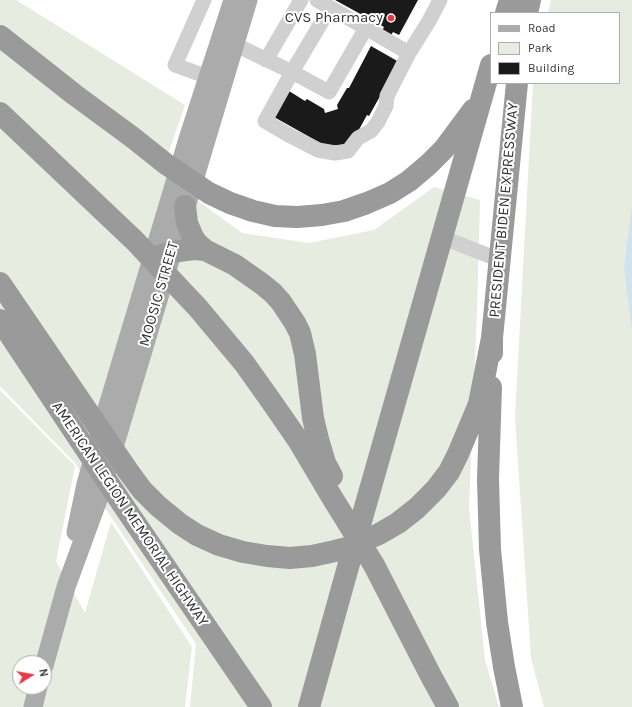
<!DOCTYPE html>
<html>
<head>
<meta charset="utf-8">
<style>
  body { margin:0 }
  #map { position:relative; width:632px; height:707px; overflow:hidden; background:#fff; font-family:Karla,sans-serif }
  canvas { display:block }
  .legend { position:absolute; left:490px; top:12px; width:130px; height:72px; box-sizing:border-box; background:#fff; border:1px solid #adadad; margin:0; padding:5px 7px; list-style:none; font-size:12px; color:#333 }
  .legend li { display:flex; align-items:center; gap:8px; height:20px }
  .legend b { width:20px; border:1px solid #adadad }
  .north { position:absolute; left:12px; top:655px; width:40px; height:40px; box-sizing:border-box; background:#fff; border:1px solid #adadad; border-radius:50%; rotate:79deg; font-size:11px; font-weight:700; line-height:16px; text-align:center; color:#333 }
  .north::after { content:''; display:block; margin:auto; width:14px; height:18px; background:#e63946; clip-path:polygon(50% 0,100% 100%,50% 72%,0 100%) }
</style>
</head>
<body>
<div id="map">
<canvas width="632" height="707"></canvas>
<ul class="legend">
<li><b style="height:5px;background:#ababab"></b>Road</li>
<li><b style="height:11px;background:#e6ecdf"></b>Park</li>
<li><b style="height:11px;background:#1a1a1a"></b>Building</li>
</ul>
<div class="north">N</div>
</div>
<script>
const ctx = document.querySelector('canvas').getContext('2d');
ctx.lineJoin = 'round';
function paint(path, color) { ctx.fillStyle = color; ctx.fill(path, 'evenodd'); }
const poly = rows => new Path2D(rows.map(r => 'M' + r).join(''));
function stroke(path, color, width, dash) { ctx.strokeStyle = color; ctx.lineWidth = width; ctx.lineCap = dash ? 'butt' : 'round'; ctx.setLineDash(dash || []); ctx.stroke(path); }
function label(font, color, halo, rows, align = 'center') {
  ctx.font = font + ' Karla,sans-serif'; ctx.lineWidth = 4; ctx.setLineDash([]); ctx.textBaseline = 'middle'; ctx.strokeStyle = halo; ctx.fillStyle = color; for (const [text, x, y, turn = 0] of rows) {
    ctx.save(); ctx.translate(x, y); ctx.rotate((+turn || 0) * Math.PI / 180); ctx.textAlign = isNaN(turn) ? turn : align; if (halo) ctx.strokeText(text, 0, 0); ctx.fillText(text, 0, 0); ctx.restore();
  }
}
const green = poly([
  [0,0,16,0,185,105,161,174,242,233,309,243,374,230,434,187,480,200,477,311,469,508,485,660,499,707,190,707,196,644,75,463,0,386],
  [551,0,632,0,632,707,544,707,531,658,515,417,533,83,619,83,619,13,548,13],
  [0,390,75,466,56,561,85,613,111,522,192,647,185,707,0,707],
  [20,663,44,663,44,687,20,687]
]);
const water = poly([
  [632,207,632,329,624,268]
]);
const building = poly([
  [335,0,418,0,399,35,393,32,389,39,380,35,384,27],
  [371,46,399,62,369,116,367,115,350,146,324,145,274,117,289,91,305,101,307,99,324,109,325,113,338,109,337,105,347,88,349,88]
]);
const minor = poly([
  [204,0,175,65,208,77],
  [317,0,409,53],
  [330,8,292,72,329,92,366,28],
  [234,44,292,72,265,121,287,134,318,150,335,153,348,151,358,138,371,131,378,122,386,106,387,96,409,53,429,21,440,0],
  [266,60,301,0],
  [441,237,500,260]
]);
const major = poly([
  [76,532,86,484,107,409,188,139,233,0],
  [44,666,66,587,99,497,248,0],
  [33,707,38,687]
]);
const highway = poly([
  [506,13,510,0],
  [527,13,530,0],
  [0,36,75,95,132,137,166,164,209,193,230,203,253,211,275,216,297,217,322,215,344,211,367,203,390,193,409,181,428,165,444,149,473,110],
  [0,113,135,241,198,308,244,363,271,401,298,440,333,499,374,565,431,676,448,707],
  [185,206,187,223,193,237,197,243,205,250,235,265,262,284,273,293,281,302,295,323,300,333,305,354,313,418,318,439,325,463,332,476],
  [152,258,172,252,186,250,195,249,205,250],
  [0,283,128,471,142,490,158,506,180,524,197,535,219,545,243,552,267,556,290,558,312,556,335,551,347,548,379,534,398,523,417,508,436,489,449,472,458,454,479,404,492,338],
  [0,320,123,505,261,707],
  [492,353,492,338,517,83],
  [491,387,488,479,490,549,497,622,504,667,512,707],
  [309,707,348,567,491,65]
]);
const markers = [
  [391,18,4,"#e63946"]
];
const poiNames = [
  ["CVS Pharmacy",383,18]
];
const streetNames = [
  ["PRESIDENT BIDEN EXPRESSWAY",504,210,-85],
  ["MOOSIC STREET",159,294,-74],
  ["AMERICAN LEGION MEMORIAL HIGHWAY",130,514,56]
];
paint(green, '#e6ecdf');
paint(water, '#cfe2ee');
paint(building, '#1a1a1a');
stroke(minor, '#d0d0d0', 15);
stroke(major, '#ababab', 19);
stroke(highway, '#9a9a9a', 22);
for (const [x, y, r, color] of markers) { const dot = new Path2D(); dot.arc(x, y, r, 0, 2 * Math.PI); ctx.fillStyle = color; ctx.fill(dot); stroke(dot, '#fff', 1.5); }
label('15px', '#333', '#fff', poiNames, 'right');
label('15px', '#333', '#fff', streetNames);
</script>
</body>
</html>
